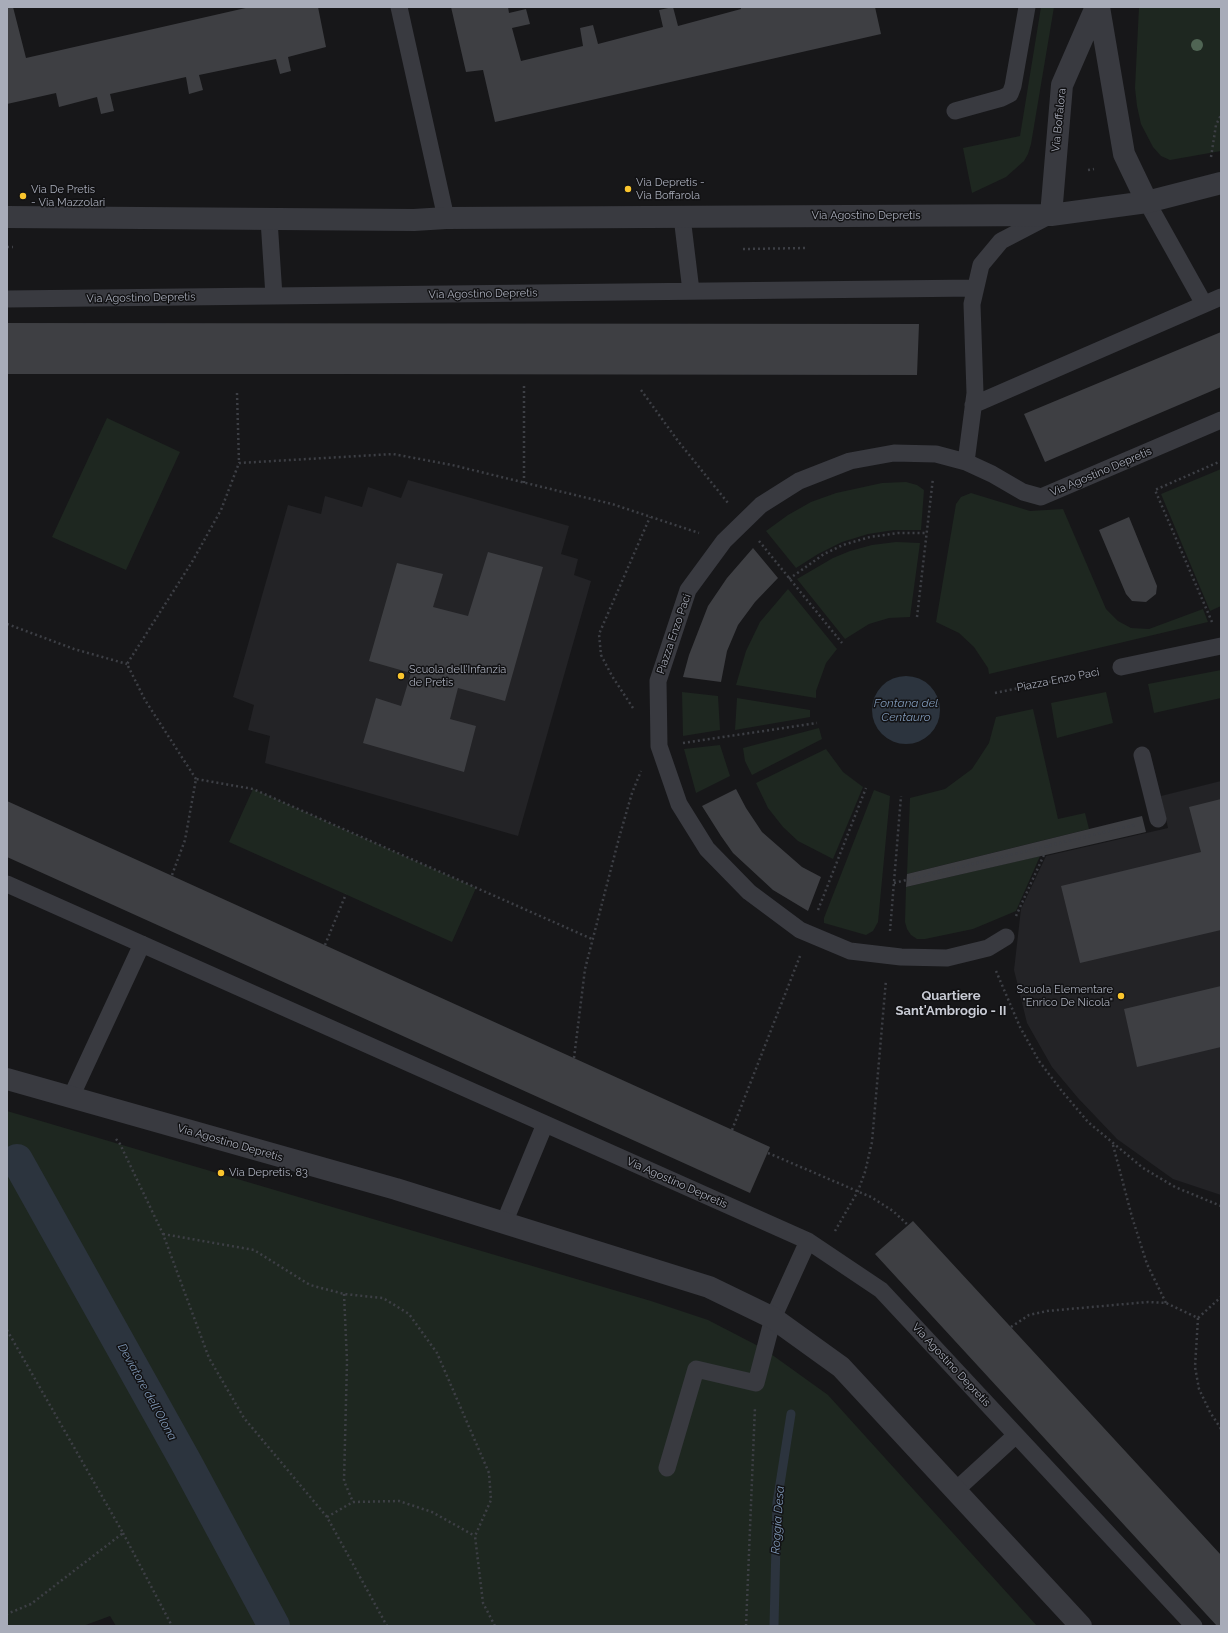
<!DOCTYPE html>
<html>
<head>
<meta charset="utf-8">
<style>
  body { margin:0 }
  #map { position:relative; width:1228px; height:1633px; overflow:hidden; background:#171719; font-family:Raleway,sans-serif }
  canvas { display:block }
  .frame { position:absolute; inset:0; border:8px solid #a8acb9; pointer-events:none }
</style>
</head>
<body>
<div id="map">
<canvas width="1228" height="1633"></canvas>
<div class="frame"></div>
</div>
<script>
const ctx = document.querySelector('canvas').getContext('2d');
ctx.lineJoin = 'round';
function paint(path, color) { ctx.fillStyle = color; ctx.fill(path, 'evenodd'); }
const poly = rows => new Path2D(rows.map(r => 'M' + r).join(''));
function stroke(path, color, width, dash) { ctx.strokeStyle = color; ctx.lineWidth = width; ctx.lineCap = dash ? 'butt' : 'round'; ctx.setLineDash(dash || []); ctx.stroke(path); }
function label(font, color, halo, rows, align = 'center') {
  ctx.font = font + ' Raleway,sans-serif'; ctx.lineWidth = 3; ctx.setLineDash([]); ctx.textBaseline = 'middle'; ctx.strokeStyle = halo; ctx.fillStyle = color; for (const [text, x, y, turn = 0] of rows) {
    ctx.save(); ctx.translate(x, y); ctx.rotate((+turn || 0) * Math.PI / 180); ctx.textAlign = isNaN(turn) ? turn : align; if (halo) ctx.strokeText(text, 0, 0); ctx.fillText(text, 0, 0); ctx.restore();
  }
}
const built = poly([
  [408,480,569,526,561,554,578,559,574,575,591,581,518,836,265,763,270,736,248,730,254,705,233,697,288,505,321,514,325,496,362,507,368,487,401,498],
  [1221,781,1221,1195,1173,1179,1117,1139,1078,1098,1052,1067,1027,1023,1014,970,1021,909,1046,856,1168,828,1161,796]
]);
const green = poly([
  [1041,7,1054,7,1031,144,1028,154,1024,161,1006,177,972,193,963,148,1020,136],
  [1139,7,1221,7,1221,151,1170,160,1161,156,1153,147,1141,124,1137,106,1135,88],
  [107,418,180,452,126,570,52,537],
  [1221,469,1221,606,1210,611,1161,494],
  [906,482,917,485,924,490,921,530,894,530,868,534,842,542,818,554,796,568,766,531,788,515,811,502,836,493,882,483],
  [971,493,1030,511,1063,509,1106,609,1118,621,1131,628,1149,629,1203,609,1208,622,989,674,988,668,974,647,959,633,936,622,956,504,961,497],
  [896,542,920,543,910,617,889,618,869,624,845,639,797,579,833,558,850,551,872,545],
  [788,589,837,649,826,663,816,691,816,698,736,685,746,651,760,622],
  [1221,670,1221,698,1154,713,1148,684],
  [682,692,718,696,720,730,683,736],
  [1106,692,1113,723,1057,738,1051,703],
  [737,698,810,710,810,717,735,730],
  [1033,709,1058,819,1085,813,1089,829,907,874,910,798,945,789,972,769,989,743,996,717],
  [819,728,822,739,752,775,745,761,743,748],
  [720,745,730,776,696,793,684,749],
  [826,749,843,772,863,787,833,859,798,841,783,827,768,808,756,783],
  [253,789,476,888,452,942,229,842],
  [874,790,890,796,878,922,873,931,866,935,824,923,824,918],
  [1040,856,1016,911,973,929,925,939,917,939,911,935,907,929,905,922,906,887],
  [7,1111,651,1301,708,1320,764,1349,828,1395,1037,1626,116,1626,110,1616,83,1626,7,1626]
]);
const water = poly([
  '872 710a34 34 0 1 1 68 0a34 34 0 1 1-68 0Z'
]);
const stream = poly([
  [774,1626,777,1503,791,1414]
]);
const canal = poly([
  [17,1160,187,1464,274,1626]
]);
const building = poly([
  [7,7,13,7,26,58,250,7,318,7,326,47,288,57,291,71,280,74,276,59,199,75,203,90,189,94,186,77,110,94,114,111,101,114,97,97,59,107,56,93,7,104],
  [451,7,508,7,509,13,526,9,530,24,512,28,521,61,583,46,580,28,593,25,598,44,663,27,659,10,673,7,678,26,741,9,741,7,875,7,881,34,495,122,483,70,466,72],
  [7,323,919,324,917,375,343,374,7,374],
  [1221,332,1221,387,1045,462,1024,414],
  [1129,517,1157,586,1156,594,1146,602,1132,601,1126,594,1099,530],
  [753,548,778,578,755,602,738,625,727,651,721,682,683,677,689,655,708,606,727,578],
  [488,552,543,567,505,701,458,688,450,719,476,726,464,772,363,743,376,698,401,706,411,673,369,661,397,563,443,574,433,607,468,616],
  [736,789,746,808,762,832,802,867,821,877,808,911,773,890,733,853,721,836,702,806],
  [1221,799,1221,930,1080,963,1061,886,1201,852,1189,807],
  [7,801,770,1147,750,1193,7,857],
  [1142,816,1146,832,906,887,907,874],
  [1221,986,1221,1047,1137,1067,1124,1009],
  [913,1221,1221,1555,1221,1626,1217,1626,875,1254]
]);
const path = poly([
  [1211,157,1216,125,1221,115],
  [1088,170,1094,169],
  [7,247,13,247],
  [743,249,808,248],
  [641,390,678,441,728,503],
  [237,393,239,463],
  [524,483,524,386],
  [759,541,842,643],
  [789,579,824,554,843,545,870,537,898,533,927,533],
  [917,617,933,478],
  [1212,622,1155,490,1221,461],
  [7,624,74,649,127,664],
  [995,693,1097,672],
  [633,708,612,676,601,655,599,634,650,517],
  [683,743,817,723],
  [196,779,145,700,127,664,192,562,221,510,239,463,393,454,452,465,612,504,699,533],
  [172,875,185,840,196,779,253,789,592,939],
  [894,883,1134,825],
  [818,910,866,788],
  [1016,916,1048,846],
  [890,931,901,796],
  [325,945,346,894],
  [996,971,1020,1027,1039,1061,1061,1090,1088,1122,1143,1168,1175,1187,1221,1206],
  [574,1058,585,969,619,838,632,793,641,771],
  [732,1130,800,956],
  [116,1139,120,1144,163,1234,209,1358,244,1418,327,1517,387,1626],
  [1113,1145,1132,1217,1147,1264,1166,1303],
  [768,1153,871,1197,893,1211,908,1225],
  [835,1231,858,1191,865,1172,872,1142,886,980],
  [163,1234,254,1250,310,1285,344,1294,383,1298,409,1314,437,1353,489,1473,491,1500,475,1536,483,1603,495,1626],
  [344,1294,347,1361,344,1481,353,1502],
  [1198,1318,1195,1367,1199,1389,1210,1412,1221,1429],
  [1011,1327,1029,1315,1047,1311,1148,1302,1166,1303,1198,1318,1221,1297],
  [7,1330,123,1533,31,1604,7,1614],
  [327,1517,353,1502,399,1501,432,1512,475,1536],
  [123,1533,172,1626],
  [746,1626,755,1407]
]);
const service = poly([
  [399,7,446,218],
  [955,111,1002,98,1010,94,1013,86,1027,7],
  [1147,202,1204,304],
  [682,217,691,291],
  [269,220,274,296],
  [7,299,975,288],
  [973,405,1221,297],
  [966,462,975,393,972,304,981,265,1001,241,1049,216],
  [1121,667,1221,646],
  [1142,755,1158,819],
  [7,884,808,1241,881,1290,1194,1626],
  [1006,937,988,948,947,958,901,957,850,951,800,930,749,892,707,849,679,804,659,746,658,681,688,590,724,541,761,505,799,481,850,461,894,453,936,454,966,462,992,474,1023,492,1041,497,1221,420],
  [71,1097,142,944],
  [504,1223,545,1124],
  [667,1468,696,1369,756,1383,773,1318,808,1241],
  [956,1490,1016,1435]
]);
const minor = poly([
  [1099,7,1124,154,1147,202],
  [1051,215,1062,85,1096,7],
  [7,217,414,220,446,218,1051,215,1147,202,1221,183],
  [7,1079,396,1189,709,1287,773,1318,841,1367,1081,1626]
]);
const trees = [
  [1197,45]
];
const markers = [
  [628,189,4,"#fac52d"],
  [23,196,4,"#fac52d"],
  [401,676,4,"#fac52d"],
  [1121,996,4,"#fac52d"],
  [221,1173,4,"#fac52d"]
];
const streetNames = [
  ["Via Boffalora",1059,120,-84],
  ["Via Agostino Depretis",866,216],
  ["Via Agostino Depretis",483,294,-1],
  ["Via Agostino Depretis",141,298,-1],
  ["Via Agostino Depretis",1101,472,-23],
  ["Piazza Enzo Paci",674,634,-71],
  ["Piazza Enzo Paci",1058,680,-11],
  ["Via Agostino Depretis",230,1143,16],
  ["Via Agostino Depretis",677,1183,24],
  ["Via Agostino Depretis",951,1365,47]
];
const poiNames = [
  ["Via Depretis -",636,183],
  ["Via Boffarola",636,196],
  ["Via De Pretis",31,190],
  ["- Via Mazzolari",31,203],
  ["Scuola dell’Infanzia",409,670],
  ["de Pretis",409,683],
  ["Scuola Elementare",1113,990,"right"],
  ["\"Enrico De Nicola\"",1113,1003,"right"],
  ["Via Depretis, 83",229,1173]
];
const waterNames = [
  ["Fontana del",906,703],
  ["Centauro",906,717],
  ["Deviatore dell'Olona",147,1392,61],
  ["Roggia Desa",778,1520,-86]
];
const quarterNames = [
  ["Quartiere",951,996],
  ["Sant'Ambrogio - II",951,1011]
];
paint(built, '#232326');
paint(green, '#1e2720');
paint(water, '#2c343e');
stroke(stream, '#2c343e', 9);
stroke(canal, '#2c343e', 32);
paint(building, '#3e3f43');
stroke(path, '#3d3f45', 2.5, [2, 3]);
stroke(service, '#393a40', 17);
stroke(minor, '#393a40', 22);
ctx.fillStyle = '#506554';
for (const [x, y] of trees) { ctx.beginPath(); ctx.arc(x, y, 6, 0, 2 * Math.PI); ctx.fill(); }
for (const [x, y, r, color] of markers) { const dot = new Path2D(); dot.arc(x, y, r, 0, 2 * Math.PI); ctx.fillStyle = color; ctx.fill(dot); stroke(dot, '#121214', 1.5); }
label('11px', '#a8acb9', '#121214', streetNames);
label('11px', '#a8acb9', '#121214', poiNames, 'left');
label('italic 12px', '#7e97b6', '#121214', waterNames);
label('bold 13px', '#c9ccd5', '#121214', quarterNames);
</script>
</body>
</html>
